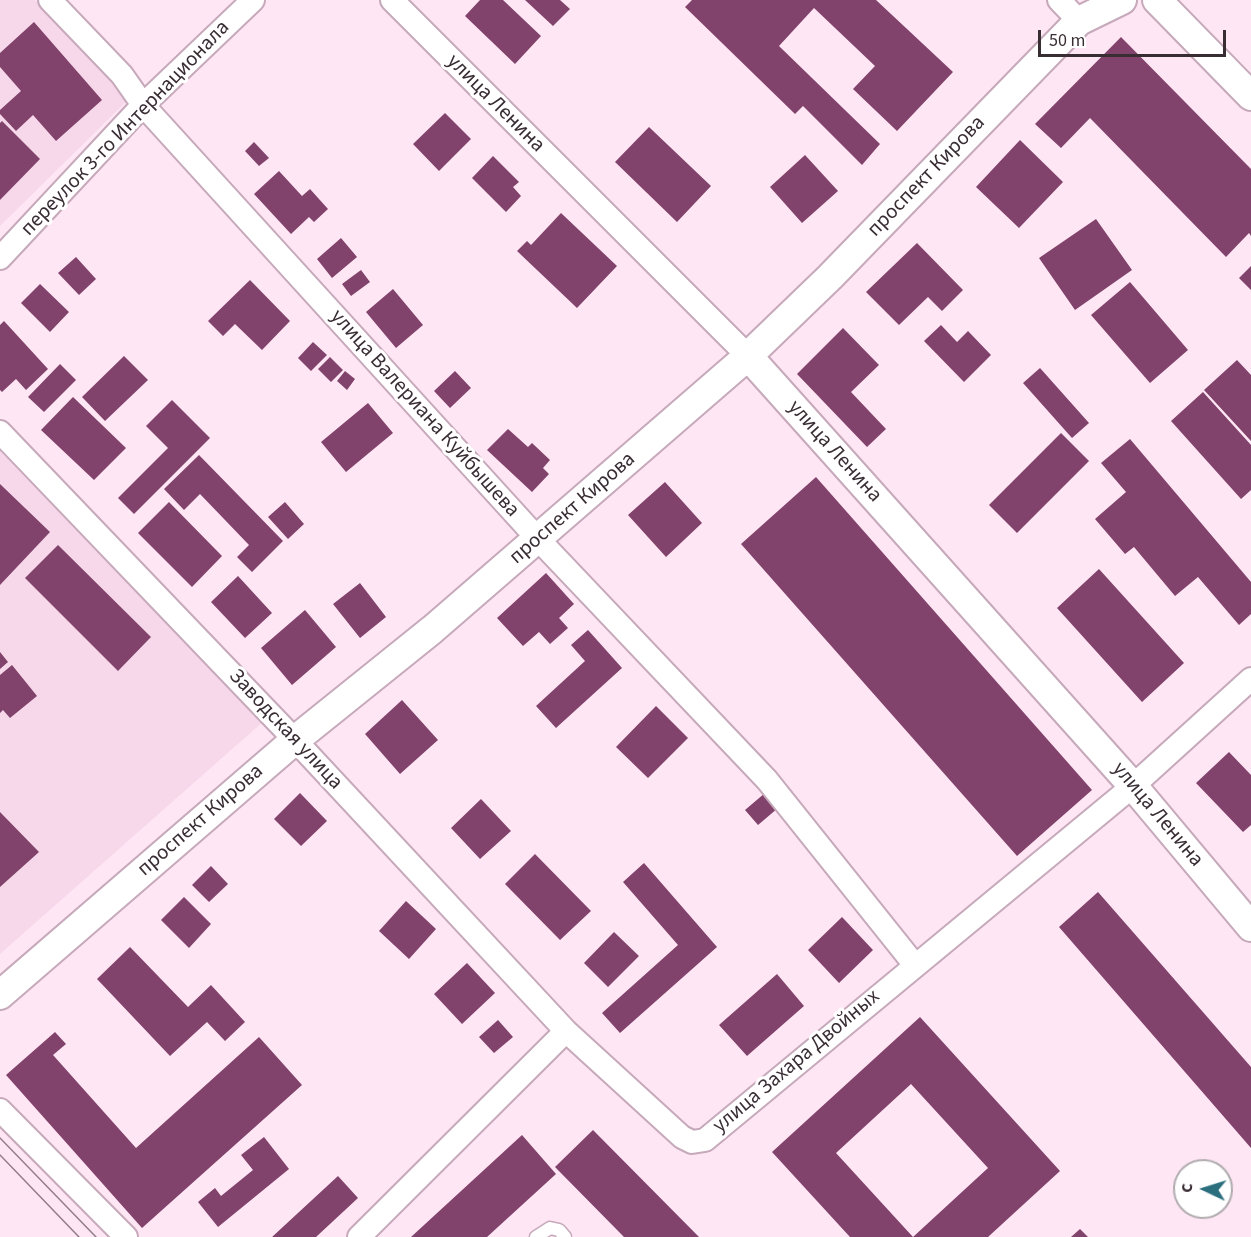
<!DOCTYPE html>
<html>
<head>
<meta charset="utf-8">
<style>
  body { margin:0 }
  #map { position:relative; width:1251px; height:1237px; overflow:hidden; background:#ffe6f4; font-family:"Source Sans 3",sans-serif }
  canvas { display:block }
  .north { position:absolute; left:1173px; top:1159px; width:60px; height:60px; box-sizing:border-box; background:#fff; border:2px solid #b0abae; border-radius:50%; rotate:274deg; font-size:16px; font-weight:700; line-height:24px; text-align:center; color:#392d34 }
  .north::after { content:''; display:block; margin:auto; width:21px; height:27px; background:#2b6f7f; clip-path:polygon(50% 0,100% 100%,50% 72%,0 100%) }
  .scale { position:absolute; left:1038px; top:30px; width:188px; height:27px; box-sizing:border-box; border:3px solid #392d34; border-top:0; padding-left:8px; font-size:18px; line-height:21px; white-space:nowrap; color:#392d34; -webkit-text-stroke:4px #fff; paint-order:stroke }
</style>
</head>
<body>
<div id="map">
<canvas width="1251" height="1237"></canvas>
<div class="north">С</div>
<div class="scale">50 m</div>
</div>
<script>
const ctx = document.querySelector('canvas').getContext('2d');
ctx.lineJoin = 'round';
function paint(path, color) { ctx.fillStyle = color; ctx.fill(path, 'evenodd'); }
const poly = rows => new Path2D(rows.map(r => 'M' + r).join(''));
function stroke(path, color, width, dash) { ctx.strokeStyle = color; ctx.lineWidth = width; ctx.lineCap = dash ? 'butt' : 'round'; ctx.setLineDash(dash || []); ctx.stroke(path); }
function label(font, color, halo, rows, align = 'center') {
  ctx.font = font + ' "Source Sans 3",sans-serif'; ctx.lineWidth = 6; ctx.setLineDash([]); ctx.textBaseline = 'middle'; ctx.strokeStyle = halo; ctx.fillStyle = color; for (const [text, x, y, turn = 0] of rows) {
    ctx.save(); ctx.translate(x, y); ctx.rotate((+turn || 0) * Math.PI / 180); ctx.textAlign = isNaN(turn) ? turn : align; if (halo) ctx.strokeText(text, 0, 0); ctx.fillText(text, 0, 0); ctx.restore();
  }
}
const built = poly([
  [0,0,35,0,129,99,0,226],
  [0,451,265,720,0,954]
]);
const building = poly([
  [480,0,503,0,541,36,515,64,465,16],
  [525,0,560,0,570,9,553,26],
  [692,0,876,0,953,72,897,131,853,89,875,66,814,8,779,46,880,144,862,165,803,106,795,114,685,7],
  [34,22,102,100,56,141,33,115,16,131,0,114,0,110,21,91,0,67,0,53],
  [1121,37,1251,169,1251,236,1249,233,1226,257,1090,118,1061,148,1035,124],
  [445,113,471,139,439,171,413,144],
  [2,121,40,159,0,200,0,123],
  [649,127,711,186,677,222,615,162],
  [1020,140,1063,182,1019,228,976,187],
  [254,142,269,158,259,166,245,151],
  [805,155,838,191,802,223,770,187],
  [493,156,519,182,513,187,521,196,506,212,472,178],
  [279,171,302,196,310,189,328,209,314,222,309,217,291,234,254,194],
  [561,213,617,266,577,308,517,251,527,241,531,245],
  [1096,219,1132,270,1075,310,1039,258],
  [341,238,357,257,332,278,317,259],
  [917,243,963,290,942,311,928,297,899,325,866,292],
  [76,257,96,279,79,295,58,273],
  [1251,266,1251,290,1239,278],
  [361,270,370,282,351,296,342,284],
  [250,280,290,321,262,350,235,324,223,336,208,321],
  [1130,282,1188,350,1150,383,1091,315],
  [40,284,69,312,50,332,21,303],
  [393,289,423,325,396,348,366,312],
  [4,321,48,369,26,390,16,379,2,392,0,390,0,325],
  [941,325,957,342,968,331,991,355,964,382,924,341],
  [843,328,879,365,851,392,886,429,867,447,797,374],
  [313,342,327,355,311,371,298,358],
  [124,356,148,380,105,421,82,397],
  [330,357,343,370,331,382,318,369],
  [1237,360,1251,375,1251,441,1204,390],
  [60,364,76,380,44,412,28,397],
  [1040,368,1089,423,1072,438,1023,383],
  [345,371,355,379,347,390,337,381],
  [455,371,471,388,450,408,434,391],
  [1203,392,1251,445,1251,490,1241,499,1171,421],
  [73,397,126,448,94,480,41,430],
  [172,400,210,438,134,514,118,498,168,448,146,426],
  [368,403,393,433,346,472,321,442],
  [508,429,528,447,532,443,550,460,543,468,549,474,532,492,487,450],
  [1061,433,1089,461,1017,533,989,505],
  [1130,439,1251,582,1251,614,1239,625,1198,577,1175,596,1134,547,1125,554,1095,519,1126,492,1101,463],
  [199,455,283,541,252,572,237,557,249,545,200,494,184,510,164,489],
  [816,477,1092,790,1017,856,741,544],
  [665,482,702,523,666,557,628,515],
  [0,484,50,532,0,585],
  [169,502,222,556,192,587,138,533],
  [285,502,304,524,288,539,268,517],
  [58,545,151,637,118,671,25,578],
  [1099,569,1184,663,1142,702,1057,608],
  [546,573,574,604,559,618,568,628,550,644,539,632,523,646,497,618],
  [238,576,272,613,245,638,211,602],
  [360,583,386,617,360,638,333,604],
  [305,610,336,647,292,685,261,648],
  [588,630,622,668,556,728,536,706,585,661,571,645],
  [0,652,8,662,0,669],
  [12,665,37,696,10,718,3,710,0,713,0,675],
  [402,700,438,740,400,774,365,734],
  [656,706,688,738,648,778,616,747],
  [1229,752,1251,775,1251,825,1243,832,1196,783],
  [300,793,327,821,301,846,274,819],
  [765,793,778,808,758,825,745,810],
  [481,799,511,831,480,859,451,828],
  [0,812,39,852,0,887],
  [535,854,591,911,560,940,505,884],
  [644,863,717,947,620,1033,602,1013,678,945,623,882],
  [211,866,228,884,209,902,192,885],
  [1098,892,1251,1067,1251,1148,1059,927],
  [184,897,211,924,189,948,161,920],
  [406,901,436,929,409,959,379,931],
  [842,917,873,950,839,983,808,950],
  [614,932,639,956,608,987,584,963],
  [130,947,188,1007,211,985,245,1022,225,1041,207,1022,170,1056,97,979],
  [467,963,495,993,462,1024,434,994],
  [777,974,804,1006,747,1056,719,1025],
  [920,1017,1060,1171,988,1237,913,1237,988,1168,911,1084,836,1153,913,1237,850,1237,772,1152],
  [498,1020,513,1037,494,1053,479,1037],
  [55,1032,66,1044,53,1055,136,1148,259,1037,302,1085,142,1228,6,1075],
  [593,1130,699,1237,624,1237,555,1167],
  [522,1135,556,1174,487,1237,411,1237],
  [264,1137,289,1169,218,1227,198,1202,215,1188,221,1196,253,1170,241,1155],
  [338,1176,358,1198,316,1237,272,1237],
  [1080,1229,1088,1237,1071,1237]
]);
const service = poly([
  [536,1237,550,1228,559,1230,565,1237]
]);
const minor = poly([
  [50,0,122,75,143,105,538,539,767,780,914,964],
  [392,0,748,356],
  [1059,0,1079,21],
  [0,258,143,105,253,0],
  [0,432,295,740,566,1031,682,1137,692,1142,705,1140,1133,786,1251,679],
  [0,1110,126,1237],
  [359,1237,566,1031]
]);
const tertiary = poly([
  [1157,0,1251,96],
  [748,356,1133,786,1251,927],
  [0,995,295,740,433,629,748,356,830,277,1079,21,1122,0]
]);
const tram = poly([
  [0,1138,96,1237],
  [0,1155,79,1237]
]);
const streetNames = [
  ["улица Ленина",495,104,45],
  ["переулок 3-го Интернационала",126,129,-46],
  ["проспект Кирова",927,177,-46],
  ["улица Валериана Куйбышева",424,414,48],
  ["улица Ленина",834,452,48],
  ["проспект Кирова",573,509,-41],
  ["Заводская улица",285,730,47],
  ["улица Ленина",1157,815,50],
  ["проспект Кирова",201,821,-41],
  ["улица Захара Двойных",797,1062,-40]
];
paint(built, '#f7d8ea');
paint(building, '#81426b');
stroke(service, '#c6a9ba', 15);
stroke(minor, '#c6a9ba', 26);
stroke(tertiary, '#c6a9ba', 32);
stroke(service, '#fff', 12);
stroke(minor, '#fff', 22);
stroke(tertiary, '#fff', 28);
stroke(tram, '#907e88', 1.5);
label('21px', '#392d34', '#fff', streetNames);
</script>
</body>
</html>
